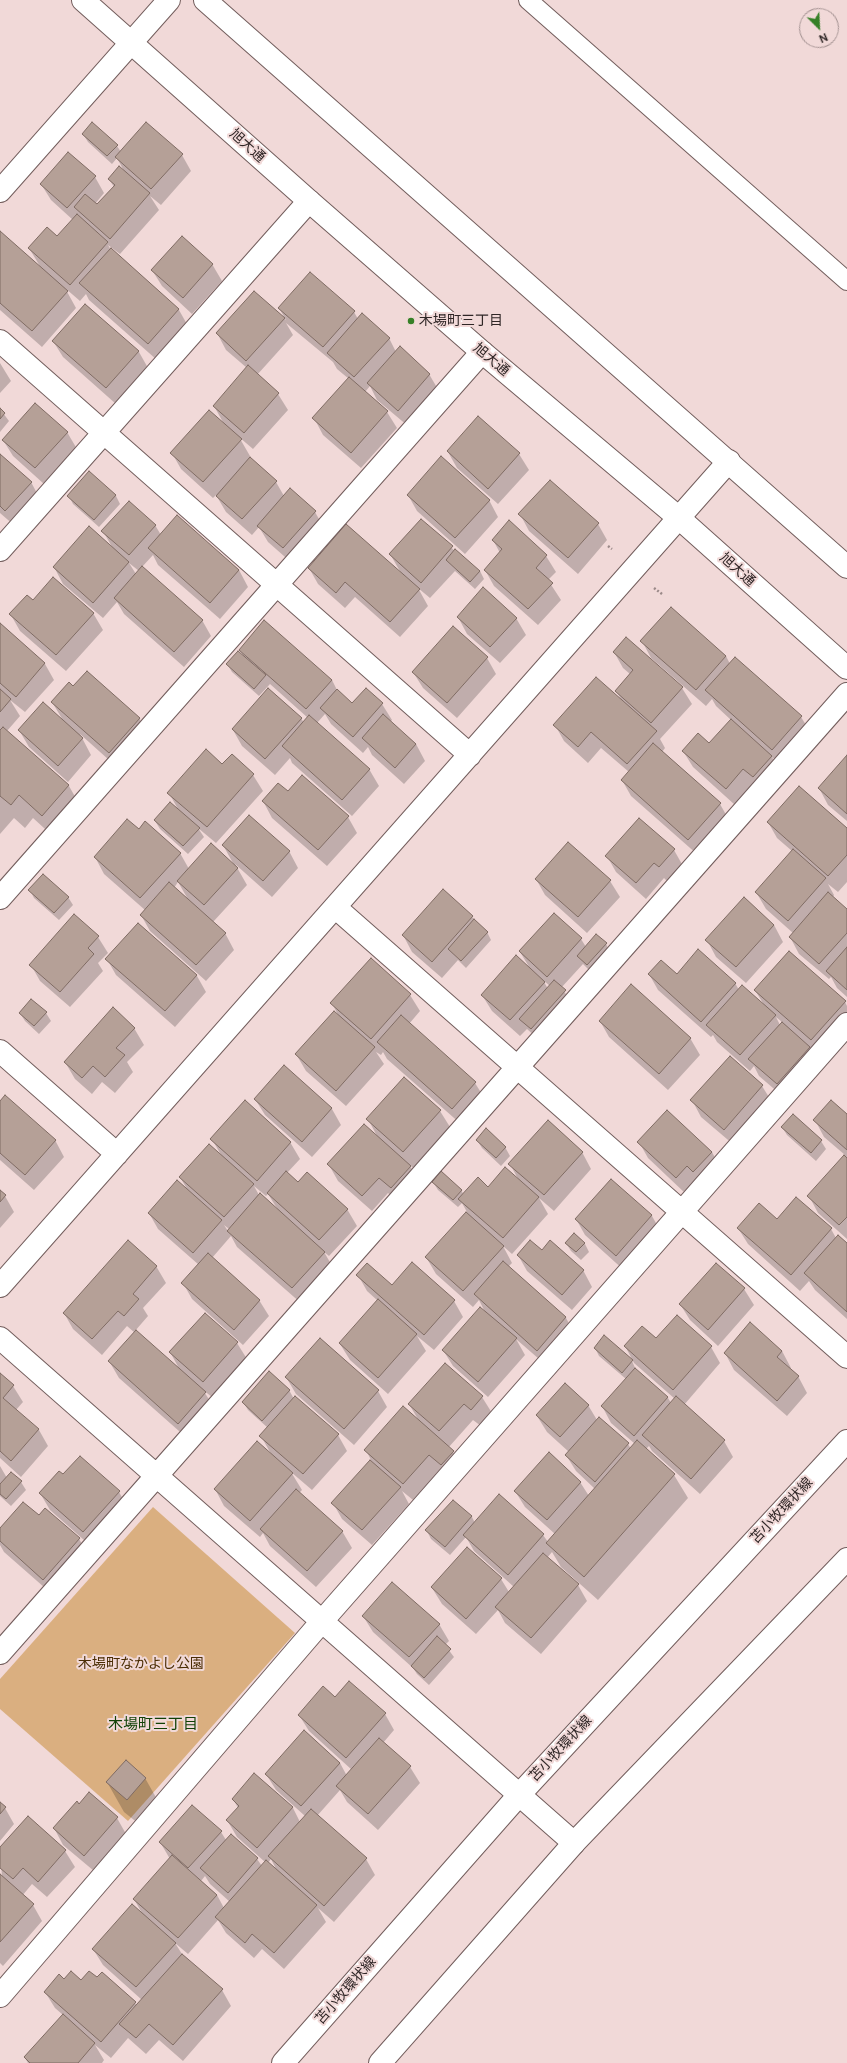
<!DOCTYPE html>
<html>
<head>
<meta charset="utf-8">
<style>
  body { margin:0 }
  #map { position:relative; width:847px; height:2063px; overflow:hidden; background:#f1d9d8; font-family:"DM Sans",sans-serif }
  canvas { display:block }
  .north { position:absolute; left:799px; top:8px; width:40px; height:40px; box-sizing:border-box; background:#f1d9d8; border:1px solid #a39191; border-radius:50%; rotate:156deg; font-size:11px; font-weight:700; line-height:16px; text-align:center; color:#2f2626 }
  .north::after { content:''; display:block; margin:auto; width:14px; height:18px; background:#368027; clip-path:polygon(50% 0,100% 100%,50% 72%,0 100%) }
</style>
</head>
<body>
<div id="map">
<canvas width="847" height="2063"></canvas>
<div class="north">N</div>
</div>
<script>
const ctx = document.querySelector('canvas').getContext('2d');
ctx.lineJoin = 'round';
function paint(path, color) { ctx.fillStyle = color; ctx.fill(path, 'evenodd'); }
const poly = rows => new Path2D(rows.map(r => 'M' + r).join(''));
function stroke(path, color, width, dash) { ctx.strokeStyle = color; ctx.lineWidth = width; ctx.lineCap = dash ? 'butt' : 'round'; ctx.setLineDash(dash || []); ctx.stroke(path); }
function label(font, color, halo, rows, align = 'center') {
  ctx.font = font + ' "DM Sans","Noto Sans JP",sans-serif'; ctx.lineWidth = 4; ctx.setLineDash([]); ctx.textBaseline = 'middle'; ctx.strokeStyle = halo; ctx.fillStyle = color; for (const [text, x, y, turn = 0] of rows) {
    ctx.save(); ctx.translate(x, y); ctx.rotate((+turn || 0) * Math.PI / 180); ctx.textAlign = isNaN(turn) ? turn : align; if (halo) ctx.strokeText(text, 0, 0); ctx.fillText(text, 0, 0); ctx.restore();
  }
}
const green = poly([
  [153,1507,295,1633,128,1821,0,1709,0,1679]
]);
const shadow = poly([
  [83,134,117,146,121,152,182,155,191,171,161,205,150,196,159,210,120,254,108,245,111,250,179,310,188,326,157,360,89,300,86,294,80,301,65,288,76,308,42,347,0,310,0,232,41,268,29,248,57,238,73,220,51,200,41,184,95,177,104,193,95,204,97,205,114,187,109,179,125,173,117,158,112,164,88,142],
  [212,264,222,281,192,314,162,286,152,270],
  [254,292,286,320,279,308,354,312,358,319,389,338,396,352,429,374,439,391,408,426,377,400,370,386,365,392,387,412,397,428,361,468,323,435,314,418,349,379,337,369,333,362,286,323,293,335,257,375,278,394,288,410,253,449,239,437,250,456,249,457,276,482,284,496,315,512,324,528,293,564,268,542,259,527,252,535,226,512,216,495,213,498,181,469,172,453,224,424,214,406,247,368,226,350,217,333],
  [86,305,139,352,148,368,116,404,63,357,53,341],
  [0,363,11,381,0,393],
  [0,409,9,421,0,432],
  [478,417,519,454,529,470,498,504,457,468,448,452],
  [67,432,77,449,44,484,13,456,3,440],
  [0,455,31,482,40,499,15,526,0,513],
  [89,472,116,496,120,504,99,527,73,504,69,496],
  [408,495,489,500,498,517,465,554,417,511],
  [520,514,598,524,607,540,578,574,529,531],
  [177,516,239,570,248,587,220,619,158,565,153,555,142,567,202,620,211,636,184,667,124,614,117,602,103,618,63,584,54,567,112,547,103,531,155,525,161,535],
  [129,563,139,571,136,574],
  [421,520,455,551,480,571,484,579,475,589,455,571,430,598,418,588,428,606,400,637,355,597,345,608,318,584,309,568,401,573,390,554],
  [493,540,546,556,556,572,548,580,561,600,538,625,494,586,485,570,500,553],
  [33,601,93,613,103,630,66,671,20,631,11,615],
  [458,617,516,618,526,635,500,663,467,634],
  [0,624,45,664,54,680,25,712,10,700,20,716,7,731,69,786,82,809,56,839,33,818,25,828,14,818,0,834],
  [642,641,726,656,730,664,801,717,811,733,782,766,772,757,781,773,735,805,693,767,683,751,710,744,731,720,716,706,712,699,706,706,651,658],
  [240,650,332,680,338,692,352,705,366,689,382,704,392,720,390,722,416,744,425,761,404,784,372,755,368,747,363,753,331,724,325,714,317,723,369,769,379,786,352,816,292,763,290,758,275,775,242,746,233,730,301,718,304,723,308,718,270,684,259,696,232,672,227,664,244,657],
  [614,652,682,688,692,704,660,739,665,748,662,752,720,804,729,820,698,855,631,796,622,780,629,772,601,748,588,763,564,741,555,725,623,702,616,691,630,674,623,668],
  [487,658,496,674,457,718,423,688,413,672],
  [73,687,139,718,149,735,119,769,80,734,91,755,68,782,29,747,19,730,64,722,52,702],
  [232,755,253,775,263,791,216,843,198,828,204,837,188,854,160,829,155,821,179,811,169,793,222,765],
  [847,757,847,821,828,805,819,788],
  [288,792,348,817,357,833,327,866,272,818,263,801],
  [768,822,847,829,847,882,838,892,828,884,834,895,833,897,847,910,847,997,837,988,831,977,829,979,799,954,790,937,793,933,766,909,756,892,792,851,777,838],
  [139,830,180,853,189,869,234,865,223,845,289,851,298,868,272,897,235,864,247,885,213,922,225,933,234,950,206,981,150,931,141,915,145,910,104,874,95,857],
  [178,882,189,901,174,888],
  [674,850,683,866,669,883,664,878,646,899,616,872,607,856],
  [536,879,610,881,620,897,587,933,545,895],
  [30,890,68,897,73,905,59,920,34,898],
  [472,917,487,932,491,940,466,968,458,960,442,978,412,952,403,935],
  [138,924,197,976,206,992,175,1027,116,975,107,959],
  [774,925,783,942,746,983,716,957,707,940],
  [98,937,108,953,98,963,103,971,70,1007,40,981,31,965],
  [581,939,586,947,606,944,610,952,592,973,583,964,561,988,570,999,536,1037,527,1029,520,1036,492,1011,482,995,531,970,520,952],
  [543,980,550,986,548,989],
  [371,959,410,995,420,1011,409,1024,475,1083,485,1099,462,1125,387,1059,383,1052,381,1055,376,1052,384,1064,346,1106,306,1071,296,1054,339,1017,332,1003],
  [649,974,677,975,735,983,739,990,764,1005,755,990,845,1002,847,1006,847,1026,821,1056,808,1046,819,1064,787,1100,759,1076,754,1066,750,1071,717,1042,713,1035,711,1037,658,990],
  [776,1017,782,1022,780,1025],
  [20,1013,46,1013,51,1021,39,1034,25,1021],
  [600,1021,690,1038,700,1055,668,1090,609,1037],
  [134,1028,144,1045,127,1062,133,1072,115,1093,102,1082,92,1094,75,1079,65,1062],
  [730,1057,762,1086,772,1102,734,1145,701,1117,692,1100],
  [284,1067,332,1109,341,1125,312,1157,265,1115,255,1099],
  [0,1103,55,1140,64,1157,34,1190,0,1160],
  [440,1111,450,1127,413,1168,409,1164,420,1183,401,1204,388,1193,372,1211,338,1181,329,1165,378,1138,368,1119],
  [847,1116,847,1239,818,1213,809,1196,845,1155,824,1137,815,1120],
  [782,1127,821,1141,826,1149,816,1161,787,1135],
  [212,1139,290,1142,300,1159,287,1173,298,1183,347,1209,357,1226,329,1256,324,1252,334,1269,302,1304,237,1247,231,1236,212,1258,259,1300,269,1316,243,1345,192,1299,183,1283,199,1265,158,1229,149,1213,187,1189,180,1177,221,1155],
  [254,1186,266,1196,268,1194,278,1210,259,1195],
  [224,1225,229,1229,228,1231],
  [477,1140,505,1147,510,1156,501,1166,482,1148],
  [639,1142,712,1152,721,1169,686,1194,648,1158],
  [582,1152,591,1169,554,1211,539,1198,548,1214,512,1254,503,1246,512,1263,508,1267,566,1318,575,1334,547,1366,516,1339,525,1355,488,1397,453,1366,443,1350,485,1312,479,1300,473,1307,436,1274,426,1257,467,1212,462,1203,458,1207,438,1190,433,1182,461,1190,464,1195,518,1179,510,1164],
  [611,1180,652,1216,661,1232,626,1272,585,1235,576,1219],
  [0,1192,5,1196,14,1212,0,1228],
  [796,1198,831,1229,836,1238,847,1244,847,1319,815,1290,809,1281,800,1291,748,1244,738,1228,777,1220],
  [574,1234,585,1244,589,1252,581,1260,571,1251,566,1243],
  [542,1251,583,1270,592,1287,572,1310,527,1271,518,1255],
  [716,1264,744,1289,754,1305,718,1346,690,1320,680,1304],
  [156,1266,166,1283,143,1308,148,1316,135,1331,181,1372,170,1352,237,1343,247,1359,212,1397,203,1390,215,1409,188,1439,119,1378,109,1361,135,1333,127,1326,102,1355,73,1329,64,1313],
  [358,1275,392,1286,454,1301,463,1317,434,1350,417,1336,426,1351,388,1394,350,1360,340,1344,378,1301,367,1291],
  [656,1340,711,1347,720,1363,684,1405,724,1441,733,1457,700,1494,652,1451,649,1446,646,1449,674,1475,688,1498,598,1600,561,1567,552,1552,547,1558,578,1585,587,1601,541,1654,505,1623,498,1610,476,1634,442,1604,432,1588,467,1548,501,1579,509,1592,514,1587,474,1551,466,1537,450,1555,431,1539,427,1531,453,1501,472,1517,475,1523,543,1535,548,1542,555,1534,525,1507,515,1491,580,1482,589,1496,595,1489,576,1471,566,1455,569,1452,547,1432,537,1416,588,1405,597,1420,599,1418,628,1444,631,1449,635,1444,611,1423,602,1406,626,1379,599,1356,595,1348,632,1361,636,1370,668,1398,671,1403,675,1399,634,1363,625,1346],
  [782,1351,791,1368,790,1369,798,1376,807,1393,787,1416,734,1370,725,1353],
  [445,1364,482,1397,492,1413,481,1426,473,1420,448,1448,453,1452,462,1468,451,1481,439,1471,413,1500,402,1491,409,1504,372,1545,342,1519,333,1503,371,1460,366,1450,419,1421,409,1404],
  [0,1374,13,1386,23,1402,16,1410,39,1430,48,1446,21,1477,0,1458],
  [286,1377,378,1391,387,1407,354,1445,296,1394],
  [289,1390,294,1399,338,1435,347,1451,312,1490,291,1472,302,1490,299,1493,342,1531,352,1548,316,1587,270,1546,263,1533,260,1537,224,1506,215,1489,271,1454,261,1436,268,1428,248,1410,243,1402],
  [0,1466,7,1478,11,1473,21,1482,26,1490,11,1506,0,1496],
  [63,1475,119,1492,128,1508,93,1548,50,1510,40,1493],
  [46,1509,79,1539,89,1555,53,1595,4,1552,0,1545,0,1530,39,1516],
  [363,1616,439,1624,449,1641,445,1645,454,1657,429,1685,417,1674,413,1668,373,1632],
  [335,1698,385,1714,394,1730,383,1743,410,1767,420,1783,378,1830,347,1802,340,1790,317,1816,366,1859,375,1875,334,1922,318,1908,326,1922,284,1969,262,1949,254,1958,226,1933,218,1920,188,1954,175,1943,182,1954,222,1990,231,2006,183,2061,159,2040,146,2054,128,2038,111,2058,95,2045,104,2060,102,2063,28,2063,25,2058,63,2015,55,2008,45,1992,64,1980,81,1982,135,2003,137,2006,142,2000,103,1965,93,1949,143,1915,134,1899,170,1859,160,1842,221,1832,226,1840,231,1835,257,1859,262,1866,265,1862,237,1837,227,1820,238,1808,233,1799,254,1774,293,1808,300,1822,305,1816,276,1790,266,1774,340,1763,347,1776,352,1770,309,1731,299,1715],
  [271,1859,277,1871,268,1863],
  [205,1876,210,1884,230,1902,224,1908,217,1895,201,1881],
  [145,1778,162,1808,144,1828,124,1812,107,1782],
  [0,1803,5,1808,14,1824,0,1841],
  [80,1805,117,1818,126,1834,94,1871,63,1845,54,1828],
  [28,1818,65,1851,75,1867,47,1897,32,1884,22,1896,33,1905,42,1921,3,1966,0,1963,0,1876,2,1877,0,1849]
]);
const building = poly([
  [92,122,118,145,107,156,82,134,92,122],
  [146,122,183,154,151,189,115,157,146,122],
  [68,152,96,176,67,208,40,184,68,152],
  [119,166,150,193,110,239,74,207,85,194,97,204,115,185,108,179,119,166],
  [77,214,108,242,70,285,28,248,47,227,57,236,77,214],
  [0,231,68,291,32,331,0,303,0,231],
  [182,236,213,264,183,298,151,270,182,236],
  [111,248,179,309,148,344,79,283,111,248],
  [310,272,355,311,323,347,278,308,310,272],
  [254,291,285,318,246,361,216,333,254,291],
  [85,304,139,351,106,388,52,341,85,304],
  [362,313,390,338,354,377,327,353,362,313],
  [400,346,430,374,398,411,367,383,400,346],
  [248,365,279,393,244,433,213,406,248,365],
  [349,377,388,411,351,453,312,418,349,377],
  [35,403,68,432,35,468,2,440,35,403],
  [0,408,5,413,0,419,0,408],
  [209,410,242,439,203,482,170,453,209,410],
  [478,416,520,453,488,489,447,451,478,416],
  [0,454,32,482,5,511,0,506,0,454],
  [441,456,490,500,455,538,407,495,441,456],
  [250,457,277,481,242,519,216,496,250,457],
  [89,471,116,495,94,520,67,496,89,471],
  [550,480,599,523,568,558,518,514,550,480],
  [290,488,316,511,283,548,257,526,290,488],
  [129,501,156,525,129,555,101,531,129,501],
  [177,515,239,570,210,603,148,548,177,515],
  [421,519,453,546,421,583,389,554,421,519],
  [509,520,547,555,536,568,553,583,528,609,484,570,502,549,492,540,509,520],
  [346,524,420,589,390,622,345,582,336,593,308,568,346,524],
  [89,526,129,562,93,603,53,567,89,526],
  [455,549,480,571,470,582,446,560,455,549],
  [142,566,203,620,174,652,114,598,142,566],
  [53,577,94,613,56,655,9,614,27,595,33,600,53,577],
  [483,587,517,618,490,647,457,617,483,587],
  [671,607,726,656,696,690,640,641,671,607],
  [264,620,332,680,306,709,239,650,264,620],
  [0,623,45,663,16,697,0,683,0,623],
  [453,626,488,657,447,703,412,672,453,626],
  [626,637,683,687,651,723,615,691,633,670,613,652,626,637],
  [238,651,266,675,254,689,226,664,238,651],
  [735,657,802,716,772,750,705,690,735,657],
  [87,671,140,718,109,753,51,702,69,682,73,686,87,671],
  [596,677,657,731,627,764,591,732,578,747,553,725,596,677],
  [268,688,302,718,265,759,232,729,268,688],
  [366,688,383,703,353,737,320,708,337,689,352,703,366,688],
  [0,689,11,699,0,712,0,689],
  [43,702,83,738,58,766,18,730,43,702],
  [383,714,416,744,395,768,362,738,383,714],
  [309,715,370,769,342,800,282,746,309,715],
  [731,719,772,756,753,777,743,769,726,789,682,751,698,733,709,743,731,719],
  [3,727,69,785,42,816,19,795,11,805,0,796,0,730,3,727],
  [653,743,721,803,688,840,621,780,653,743],
  [206,749,222,764,232,754,254,774,207,827,167,793,206,749],
  [847,755,847,814,818,788,847,755],
  [302,775,349,816,318,850,262,801,278,783,288,791,302,775],
  [799,786,847,828,847,855,828,876,767,822,799,786],
  [170,802,200,828,183,846,154,820,170,802],
  [249,815,290,851,263,881,222,845,249,815],
  [639,818,675,849,659,867,654,863,636,883,605,856,639,818],
  [127,819,139,829,145,821,181,853,140,898,94,857,127,819],
  [568,842,611,880,578,917,535,879,568,842],
  [211,843,238,868,204,905,177,881,211,843],
  [793,849,826,878,788,921,755,892,793,849],
  [43,874,69,897,54,913,28,890,43,874],
  [169,882,226,933,196,965,140,915,169,882],
  [443,889,473,916,432,962,402,935,443,889],
  [828,892,847,909,847,933,819,964,789,937,828,892],
  [744,897,774,925,736,967,705,940,744,897],
  [554,913,582,938,547,977,519,951,554,913],
  [74,914,99,936,88,948,94,954,60,992,29,965,74,914],
  [474,919,488,932,461,961,448,949,474,919],
  [138,923,197,975,165,1011,105,959,138,923],
  [596,934,607,943,587,965,577,956,596,934],
  [847,947,847,990,826,971,847,947],
  [698,949,736,983,701,1022,648,974,661,960,677,974,698,949],
  [789,951,846,1001,811,1040,754,990,789,951],
  [516,955,545,982,510,1020,481,995,516,955],
  [371,958,411,994,371,1039,330,1003,371,958],
  [554,980,566,990,531,1029,519,1019,554,980],
  [631,984,691,1038,659,1074,599,1021,631,984],
  [742,985,776,1015,740,1055,706,1025,742,985],
  [31,999,47,1012,34,1026,19,1013,31,999],
  [113,1007,135,1028,116,1048,125,1055,105,1077,93,1066,82,1078,64,1062,113,1007],
  [334,1011,375,1047,336,1091,295,1054,334,1011],
  [401,1015,476,1082,452,1109,377,1042,401,1015],
  [782,1022,810,1047,777,1084,748,1059,782,1022],
  [730,1056,763,1085,724,1130,690,1100,730,1056],
  [284,1065,332,1108,302,1142,254,1099,284,1065],
  [404,1077,441,1110,403,1152,366,1119,404,1077],
  [5,1095,56,1140,25,1175,0,1153,0,1101,5,1095],
  [245,1100,291,1142,257,1181,210,1139,245,1100],
  [831,1100,847,1114,847,1150,813,1120,831,1100],
  [667,1110,712,1152,693,1172,687,1166,676,1178,637,1142,667,1110],
  [793,1114,822,1140,811,1153,781,1127,793,1114],
  [548,1120,583,1152,544,1195,508,1164,548,1120],
  [364,1124,411,1166,391,1188,379,1178,362,1196,327,1164,364,1124],
  [486,1128,506,1147,496,1158,476,1140,486,1128],
  [209,1144,254,1184,224,1217,179,1177,209,1144],
  [844,1155,847,1158,847,1217,839,1225,807,1196,844,1155],
  [505,1167,539,1197,503,1238,458,1199,478,1177,488,1187,505,1167],
  [286,1171,298,1182,307,1172,348,1209,319,1240,267,1193,286,1171],
  [441,1171,462,1190,453,1200,432,1182,441,1171],
  [611,1179,652,1215,616,1256,575,1219,611,1179],
  [177,1180,222,1220,193,1253,148,1213,177,1180],
  [0,1190,6,1195,0,1202,0,1190],
  [260,1193,325,1252,292,1288,227,1231,260,1193],
  [796,1197,832,1228,791,1275,737,1228,759,1203,777,1219,796,1197],
  [466,1212,504,1246,463,1291,425,1257,466,1212],
  [574,1233,585,1243,576,1252,565,1243,574,1233],
  [838,1235,847,1243,847,1312,804,1273,838,1235],
  [128,1240,157,1266,133,1294,139,1299,124,1316,118,1311,92,1339,63,1313,128,1240],
  [530,1240,542,1250,550,1240,584,1270,562,1295,517,1255,530,1240],
  [208,1253,260,1300,234,1330,181,1283,208,1253],
  [503,1261,566,1317,537,1351,474,1294,503,1261],
  [412,1262,455,1300,424,1335,356,1275,367,1263,392,1285,412,1262],
  [716,1263,745,1288,708,1330,679,1304,716,1263],
  [378,1299,417,1334,378,1378,339,1343,378,1299],
  [480,1307,517,1338,478,1382,442,1350,480,1307],
  [205,1313,238,1342,203,1382,169,1352,205,1313],
  [677,1315,712,1346,673,1390,624,1346,642,1326,656,1338,677,1315],
  [750,1322,782,1351,777,1357,799,1376,777,1401,724,1353,750,1322],
  [136,1330,206,1392,178,1424,108,1361,136,1330],
  [604,1335,633,1360,622,1373,594,1348,604,1335],
  [320,1338,379,1390,344,1429,285,1377,320,1338],
  [445,1363,483,1396,471,1410,464,1404,439,1431,408,1404,445,1363],
  [635,1368,668,1397,634,1436,601,1406,635,1368],
  [269,1371,290,1390,262,1421,242,1402,269,1371],
  [0,1373,14,1385,3,1398,39,1429,11,1461,0,1451,0,1373],
  [565,1383,589,1405,560,1437,536,1415,565,1383],
  [295,1396,339,1434,303,1474,259,1436,295,1396],
  [676,1396,725,1440,691,1479,642,1435,676,1396],
  [403,1406,454,1451,441,1465,429,1455,403,1484,364,1450,403,1406],
  [599,1417,629,1443,595,1482,565,1455,599,1417],
  [637,1440,675,1474,584,1577,546,1543,637,1440],
  [257,1441,293,1473,250,1521,214,1489,257,1441],
  [549,1452,581,1482,547,1520,514,1491,549,1452],
  [80,1456,120,1491,83,1532,39,1493,59,1471,63,1474,80,1456],
  [370,1460,401,1487,362,1530,331,1503,370,1460],
  [11,1472,22,1481,6,1499,0,1494,0,1484,11,1472],
  [296,1489,343,1531,307,1571,260,1529,296,1489],
  [499,1494,544,1534,508,1575,463,1535,499,1494],
  [453,1500,472,1516,445,1547,425,1530,453,1500],
  [23,1502,39,1515,45,1508,80,1538,43,1580,0,1541,0,1528,23,1502],
  [467,1547,502,1578,466,1619,431,1587,467,1547],
  [543,1553,579,1584,531,1638,495,1607,543,1553],
  [392,1582,440,1624,409,1657,362,1616,392,1582],
  [437,1636,451,1649,424,1678,411,1666,437,1636],
  [349,1681,386,1713,346,1758,298,1715,323,1686,335,1697,349,1681],
  [304,1730,340,1763,301,1806,265,1774,304,1730],
  [379,1738,411,1766,368,1814,336,1786,379,1738],
  [126,1760,146,1778,127,1800,106,1782,126,1760],
  [254,1773,293,1807,257,1848,226,1820,239,1806,232,1799,254,1773],
  [89,1792,118,1817,84,1856,53,1828,77,1801,79,1804,89,1792],
  [0,1802,6,1807,0,1814,0,1802],
  [192,1805,222,1831,188,1868,159,1842,192,1805],
  [311,1809,367,1858,324,1906,268,1856,311,1809],
  [28,1816,66,1850,38,1882,23,1868,13,1879,0,1868,0,1847,28,1816],
  [231,1834,258,1858,228,1893,200,1868,231,1834],
  [172,1855,217,1895,178,1938,133,1899,172,1855],
  [266,1860,317,1905,274,1953,252,1934,245,1943,215,1917,266,1860],
  [0,1874,34,1904,0,1942,0,1874],
  [132,1904,176,1943,136,1987,92,1949,132,1904],
  [182,1954,223,1989,173,2045,149,2024,136,2038,119,2024,182,1954],
  [71,1971,81,1980,89,1971,97,1977,102,1972,136,2002,101,2042,44,1992,59,1974,64,1979,71,1971],
  [63,2014,95,2043,78,2063,30,2063,24,2057,63,2014]
]);
const path = poly([
  [608,546,612,549],
  [654,588,662,594]
]);
const service = poly([
  [528,0,847,281]
]);
const minor = poly([
  [0,191,169,0],
  [0,341,470,755],
  [0,550,309,201],
  [0,898,482,352],
  [335,907,847,1357],
  [0,1051,117,1154],
  [0,1286,729,461],
  [0,1338,574,1843],
  [0,1653,847,694],
  [0,1996,323,1620,847,1024]
]);
const tertiary = poly([
  [83,0,309,201,482,352,679,518,847,668],
  [205,0,847,567]
]);
const secondary = poly([
  [283,2063,519,1795,847,1441],
  [380,2063,574,1843,847,1559]
]);
const markers = [
  [411,321,4,"#368027"]
];
const streetNames = [
  ["旭大通",247,146,42],
  ["旭大通",491,360,40],
  ["旭大通",737,570,42],
  ["苫小牧環状線",782,1511,-47],
  ["苫小牧環状線",561,1749,-47],
  ["苫小牧環状線",346,1991,-49]
];
const poiNames = [
  ["木場町三丁目",419,321]
];
const parkNames = [
  ["木場町なかよし公園",141,1664]
];
const neighbourhoodNames = [
  ["木場町三丁目",153,1725]
];
paint(green, '#daaf80');
paint(shadow, '#0003');
paint(building, '#b5a097');
stroke(building, '#7f6b63', 1);
stroke(service, '#725d5c', 20);
stroke(minor, '#725d5c', 24);
stroke(tertiary, '#725d5c', 24);
stroke(secondary, '#725d5c', 24);
stroke(path, '#9b8a89', 2.5, [2, 2]);
stroke(service, '#fff', 18);
stroke(minor, '#fff', 22);
stroke(tertiary, '#fff', 22);
stroke(secondary, '#fff', 22);
for (const [x, y, r, color] of markers) { const dot = new Path2D(); dot.arc(x, y, r, 0, 2 * Math.PI); ctx.fillStyle = color; ctx.fill(dot); stroke(dot, '#f1d9d8', 1.5); }
label('14px', '#2f2626', '#f1d9d8', streetNames);
label('14px', '#2f2626', '#f1d9d8', poiNames, 'left');
label('14px', '#4a2c03', '#f1d9d8', parkNames);
label('15px', '#114106', '#f1d9d8', neighbourhoodNames);
</script>
</body>
</html>
